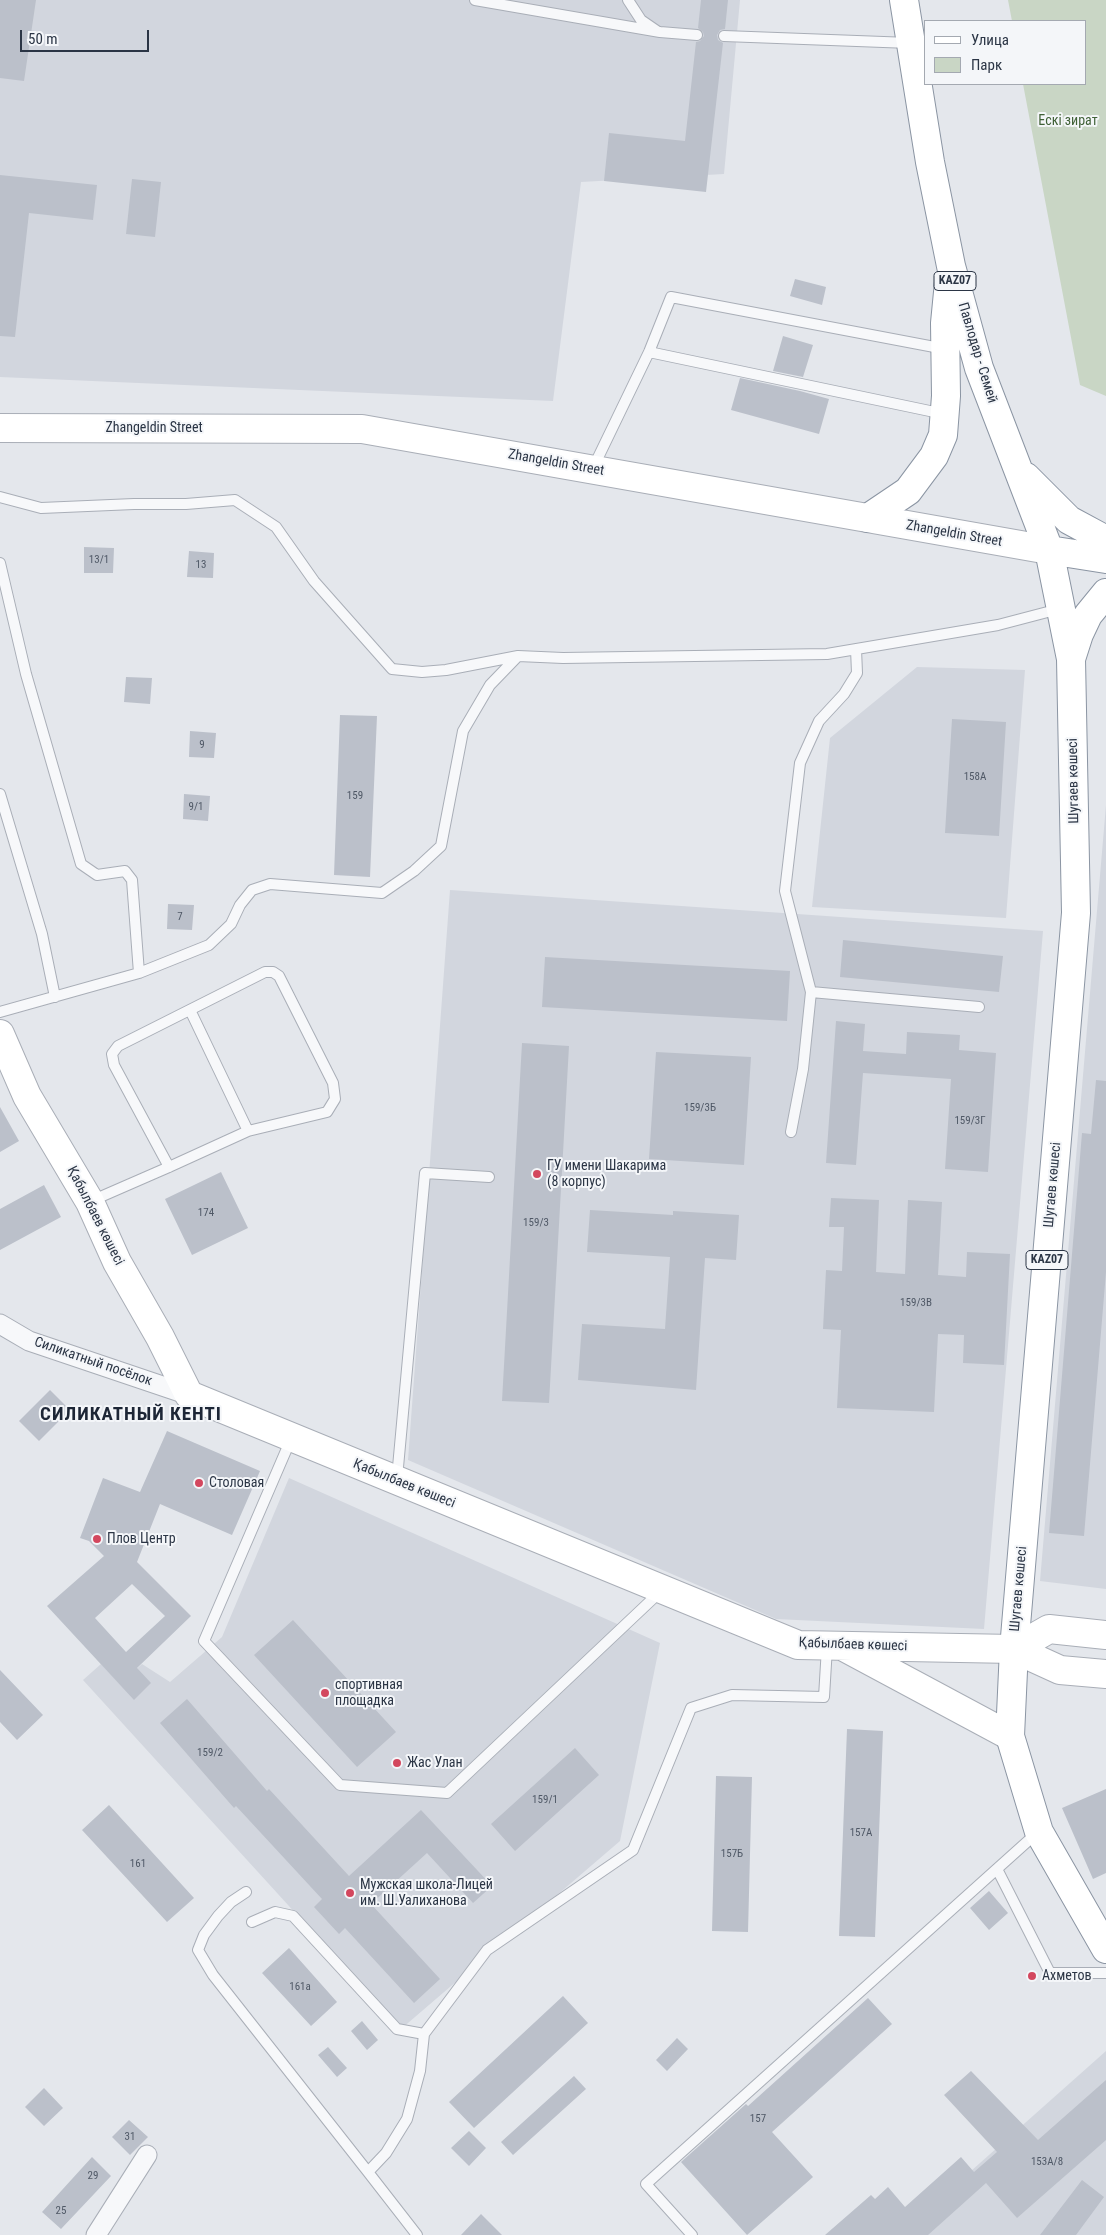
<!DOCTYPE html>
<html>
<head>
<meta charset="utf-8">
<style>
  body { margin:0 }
  #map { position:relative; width:1106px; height:2235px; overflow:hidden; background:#e4e7ec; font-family:"Roboto Condensed",sans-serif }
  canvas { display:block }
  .legend { position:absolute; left:924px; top:20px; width:162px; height:65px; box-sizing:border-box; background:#f4f6f9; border:1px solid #a4a9b1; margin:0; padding:6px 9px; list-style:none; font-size:15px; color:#2b3545 }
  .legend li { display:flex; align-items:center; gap:10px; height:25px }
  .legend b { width:25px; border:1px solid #a4a9b1 }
  .scale { position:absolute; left:20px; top:30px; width:129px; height:22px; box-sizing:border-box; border:2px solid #2b3545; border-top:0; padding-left:6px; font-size:15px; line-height:18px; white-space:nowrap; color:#2b3545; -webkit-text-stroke:4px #f4f6f9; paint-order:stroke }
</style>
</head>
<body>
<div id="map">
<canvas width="1106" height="2235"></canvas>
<ul class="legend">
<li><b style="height:6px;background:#fff"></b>Улица</li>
<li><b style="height:14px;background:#c9d6c5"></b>Парк</li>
</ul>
<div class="scale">50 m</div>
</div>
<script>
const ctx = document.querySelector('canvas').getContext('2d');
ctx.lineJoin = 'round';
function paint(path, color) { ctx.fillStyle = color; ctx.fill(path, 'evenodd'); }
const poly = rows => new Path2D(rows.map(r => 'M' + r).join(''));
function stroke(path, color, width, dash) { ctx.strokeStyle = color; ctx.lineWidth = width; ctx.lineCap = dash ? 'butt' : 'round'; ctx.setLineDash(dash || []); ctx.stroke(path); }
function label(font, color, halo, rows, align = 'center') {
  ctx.font = font + ' "Roboto Condensed",sans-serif'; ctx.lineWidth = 4; ctx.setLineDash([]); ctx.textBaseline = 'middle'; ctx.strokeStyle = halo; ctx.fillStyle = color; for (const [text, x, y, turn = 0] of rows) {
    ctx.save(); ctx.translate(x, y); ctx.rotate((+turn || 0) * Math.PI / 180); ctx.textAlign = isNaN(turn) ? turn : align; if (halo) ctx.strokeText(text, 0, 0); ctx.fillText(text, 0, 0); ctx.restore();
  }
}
const built = poly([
  [0,0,740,0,724,174,581,182,553,401,0,377],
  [917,667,1025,670,1006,918,812,907,830,738],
  [1106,805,1106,1589,1040,1581],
  [450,890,1043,931,984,1629,776,1619,408,1460],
  [289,1478,660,1643,620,1841,401,2029,83,1680,101,1664,120,1684,142,1664,170,1682,222,1637],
  [1106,2051,1106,2235,899,2235]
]);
const green = poly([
  [1008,0,1106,0,1106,396,1080,385,1023,84,1085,84,1085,21,1012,21]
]);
const building = poly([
  [0,0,36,0,24,81,0,78],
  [701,0,728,0,725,29,720,30,717,35,718,40,723,43,706,192,604,181,609,133,685,141,696,42,700,41,704,36,703,32,698,28],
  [0,175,97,185,93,220,29,213,15,337,0,336],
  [132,179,161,182,155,237,126,234],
  [795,279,826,287,822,305,790,296],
  [783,336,813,345,803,377,773,371],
  [740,378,800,391,829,399,819,434,731,410],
  [84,547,114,548,113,573,84,573],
  [189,551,214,553,213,578,187,577],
  [126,677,152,678,150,704,124,702],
  [340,715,377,716,370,877,334,875],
  [952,719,1006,722,999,836,945,833],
  [190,731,216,733,214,758,189,757],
  [184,794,210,796,208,821,183,819],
  [168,904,194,905,192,930,167,929],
  [843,940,1003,956,999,992,840,977],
  [545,957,790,971,787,1021,542,1007],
  [836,1021,865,1024,863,1051,906,1054,907,1032,960,1035,959,1050,996,1053,988,1172,945,1169,951,1079,863,1073,856,1165,826,1163],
  [522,1043,569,1046,549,1403,502,1401],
  [656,1052,751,1057,744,1165,649,1159],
  [1096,1080,1106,1081,1106,1272,1084,1536,1049,1533,1082,1133,1091,1134],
  [0,1107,19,1141,0,1152],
  [221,1172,248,1228,192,1255,165,1199],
  [44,1185,61,1217,0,1250,0,1209],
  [831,1198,879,1200,876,1272,905,1274,908,1200,942,1202,938,1275,966,1277,967,1252,1010,1254,1004,1365,963,1363,964,1335,938,1334,934,1412,837,1408,841,1330,823,1329,826,1270,842,1271,844,1227,829,1227],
  [590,1210,673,1215,673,1211,739,1215,736,1260,705,1258,696,1390,578,1380,582,1324,665,1329,670,1257,587,1252],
  [50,1390,70,1410,39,1441,19,1421],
  [167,1431,260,1471,232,1535,160,1504,137,1562,191,1616,137,1668,151,1683,134,1700,47,1606,104,1556,89,1541,80,1538,103,1478,140,1492],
  [132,1584,165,1616,126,1652,95,1618],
  [293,1620,396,1732,357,1767,254,1655],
  [0,1670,43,1715,17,1740,0,1722],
  [187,1699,267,1791,269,1789,349,1876,421,1810,492,1886,473,1903,427,1853,371,1904,440,1979,414,2003,345,1928,339,1934,314,1907,322,1899,236,1806,234,1808,160,1723],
  [847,1729,883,1731,875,1937,839,1936],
  [575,1748,599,1775,515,1851,491,1824],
  [716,1776,752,1777,748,1932,712,1931],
  [1106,1789,1106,1873,1093,1879,1062,1808],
  [109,1805,194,1898,167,1922,82,1830],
  [989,1891,1008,1913,989,1930,970,1908],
  [289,1948,337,2002,311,2026,262,1973],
  [563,1996,588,2023,474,2128,449,2102],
  [868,1998,892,2024,772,2132,813,2177,747,2235,681,2162,746,2104,748,2106],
  [362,2021,378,2040,367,2050,351,2031],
  [677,2038,688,2049,667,2071,656,2060],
  [328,2047,347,2068,337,2077,318,2055],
  [971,2071,1038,2140,1106,2080,1106,2140,1017,2218,986,2183,928,2235,825,2235,871,2195,875,2199,888,2187,905,2207,961,2157,974,2172,997,2152,944,2095],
  [574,2076,586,2089,513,2155,501,2142],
  [44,2088,63,2108,44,2126,25,2107],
  [129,2120,148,2137,130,2155,112,2137],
  [469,2131,486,2148,469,2166,451,2148],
  [92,2157,111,2176,61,2229,42,2212],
  [1082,2180,1104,2197,1076,2235,1040,2235],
  [481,2214,502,2235,461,2235]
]);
const service = poly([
  [475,0,660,32,697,35],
  [628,0,641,20,657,31],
  [724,36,910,43],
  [649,352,944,414],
  [593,468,649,352,671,297,945,349],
  [0,497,41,508,134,504,186,504,235,500,276,527,314,581,392,669,422,672,446,670,518,656,563,658,827,654,998,625,1059,609],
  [0,563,26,674,81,864,97,875,125,871,132,880,139,973],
  [0,794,42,934,55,997],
  [811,992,979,1007],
  [190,1010,248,1131],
  [0,1012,139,973,209,945,231,924,240,905,252,890,270,884,382,893,414,871,441,846,463,731,490,685,518,656],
  [791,1132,803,1069,811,992,785,891,800,763,819,721,844,694,857,673,856,649],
  [91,1201,169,1167,248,1131,327,1112,335,1099,333,1083,279,976,273,972,265,972,118,1046,112,1054,114,1065,169,1167],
  [291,1439,204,1641,340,1785,447,1793,661,1591],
  [397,1478,425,1173,489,1177],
  [997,1869,1050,1973,1106,1973],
  [246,1892,231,1902,218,1916,204,1935,198,1950,213,1975,368,2172,386,2153,407,2119,420,2071,424,2034,487,1950,633,1850,691,1708,732,1695,824,1697,827,1647],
  [252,1922,275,1912,293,1916,397,2029,424,2034],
  [368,2172,417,2235],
  [692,2235,646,2184,1038,1832]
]);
const minor = poly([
  [0,1324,29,1341,189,1395],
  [96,2235,147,2155]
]);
const secondary = poly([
  [0,428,362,429,1049,550],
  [0,1034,27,1096,90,1202,117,1262,160,1337,189,1395,798,1645,1014,1649,1060,1670,1106,1674],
  [844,1647,1010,1736],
  [1014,1649,1049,1629,1106,1635]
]);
const trunk = poly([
  [904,0,930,162,951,266,979,368,1049,550,1071,659,1076,913,1014,1649,1010,1736,1039,1832,1106,1949],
  [1026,477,1069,520,1106,540],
  [868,518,908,491,934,456,943,435,946,396,945,323,949,282],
  [1049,550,1106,559],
  [1071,659,1079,634,1088,615,1106,593]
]);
const markers = [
  [537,1174,5,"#d3475e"],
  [199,1483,5,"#d3475e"],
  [97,1539,5,"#d3475e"],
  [325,1693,5,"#d3475e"],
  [397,1763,5,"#d3475e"],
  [350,1893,5,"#d3475e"],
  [1032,1976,5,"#d3475e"]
];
const numberNames = [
  ["13/1",99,560],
  ["13",201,565],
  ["9",202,745],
  ["158А",975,777],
  ["159",355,796],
  ["9/1",196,807],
  ["7",180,917],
  ["159/3Б",700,1108],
  ["159/3Г",970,1121],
  ["174",206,1213],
  ["159/3",536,1223],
  ["159/3В",916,1303],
  ["159/2",210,1753],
  ["159/1",545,1800],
  ["157А",861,1833],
  ["157Б",732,1854],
  ["161",138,1864],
  ["161а",300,1987],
  ["157",758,2119],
  ["31",130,2137],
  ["153A/8",1047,2162],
  ["29",93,2176],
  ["25",61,2211]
];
const shields = [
  [955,281,42],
  [1047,1260,42]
];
const shieldNames = [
  ["KAZ07",955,281],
  ["KAZ07",1047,1260]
];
const parkNames = [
  ["Ескі зират",1068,121]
];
const streetNames = [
  ["Павлодар - Семей",977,353,73],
  ["Zhangeldin Street",154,428],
  ["Zhangeldin Street",556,463,10],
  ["Zhangeldin Street",954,534,10],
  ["Шугаев көшесі",1074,781,-91],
  ["Шугаев көшесі",1053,1185,-85],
  ["Қабылбаев көшесі",95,1216,63],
  ["Силикатный посёлок",93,1362,19],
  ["Қабылбаев көшесі",404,1484,22],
  ["Шугаев көшесі",1019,1589,-85],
  ["Қабылбаев көшесі",853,1645,2]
];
const poiNames = [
  ["ГУ имени Шакарима",547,1166],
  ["(8 корпус)",547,1182],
  ["Столовая",209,1483],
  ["Плов Центр",107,1539],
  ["спортивная",335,1685],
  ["площадка",335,1701],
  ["Жас Улан",407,1763],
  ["Мужская школа-Лицей",360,1885],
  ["им. Ш.Уалиханова",360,1901],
  ["Ахметов",1042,1976]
];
const districtNames = [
  ["СИЛИКАТНЫЙ КЕНТІ",131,1415]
];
paint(built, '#d2d6de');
paint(green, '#c9d6c5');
paint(building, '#bbc0ca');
stroke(service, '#a9aeb7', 12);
stroke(minor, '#a9aeb7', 21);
stroke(secondary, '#a9aeb7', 30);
stroke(trunk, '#8b95a3', 30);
stroke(service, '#f7f8fa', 10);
stroke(minor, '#f7f8fa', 19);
stroke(secondary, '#fff', 28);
stroke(trunk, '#fff', 28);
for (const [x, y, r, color] of markers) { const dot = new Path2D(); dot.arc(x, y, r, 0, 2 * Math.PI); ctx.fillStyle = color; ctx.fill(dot); stroke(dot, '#f4f6f9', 2); }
label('11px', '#4f5866', null, numberNames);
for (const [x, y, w] of shields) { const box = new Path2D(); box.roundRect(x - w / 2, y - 9.5, w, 19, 4); ctx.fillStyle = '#f4f6f9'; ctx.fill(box); stroke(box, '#2b3545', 1); }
label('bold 12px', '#2b3545', null, shieldNames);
label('14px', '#406137', '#f4f6f9', parkNames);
label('14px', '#2b3545', '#f4f6f9', streetNames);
label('14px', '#2b3545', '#f4f6f9', poiNames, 'left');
ctx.letterSpacing = '1px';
label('bold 19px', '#1d2636', '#f4f6f9', districtNames);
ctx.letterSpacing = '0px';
</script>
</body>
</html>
